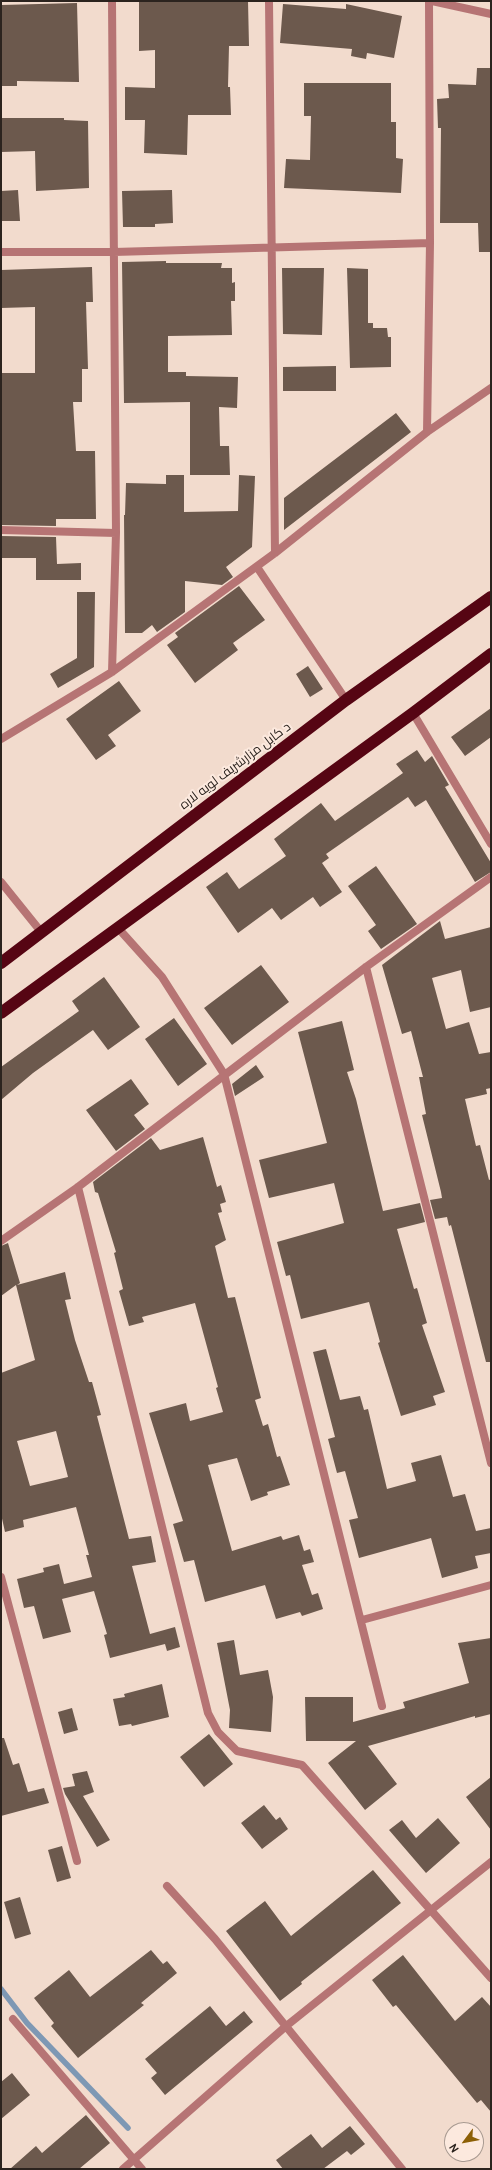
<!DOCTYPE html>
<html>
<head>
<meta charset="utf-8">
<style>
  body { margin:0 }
  #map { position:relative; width:492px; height:2170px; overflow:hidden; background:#f2dbcd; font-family:Overpass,sans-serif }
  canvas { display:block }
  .frame { position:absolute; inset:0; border:2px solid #2b231e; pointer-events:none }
  .north { position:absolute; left:444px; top:2122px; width:40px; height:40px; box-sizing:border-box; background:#fce9de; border:1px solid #a89a91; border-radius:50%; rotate:238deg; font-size:11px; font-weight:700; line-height:16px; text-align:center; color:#2b231e }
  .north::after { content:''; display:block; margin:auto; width:14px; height:18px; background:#8d6006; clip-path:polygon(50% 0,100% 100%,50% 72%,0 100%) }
</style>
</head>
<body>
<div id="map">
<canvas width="492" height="2170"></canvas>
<div class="frame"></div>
<div class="north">N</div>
</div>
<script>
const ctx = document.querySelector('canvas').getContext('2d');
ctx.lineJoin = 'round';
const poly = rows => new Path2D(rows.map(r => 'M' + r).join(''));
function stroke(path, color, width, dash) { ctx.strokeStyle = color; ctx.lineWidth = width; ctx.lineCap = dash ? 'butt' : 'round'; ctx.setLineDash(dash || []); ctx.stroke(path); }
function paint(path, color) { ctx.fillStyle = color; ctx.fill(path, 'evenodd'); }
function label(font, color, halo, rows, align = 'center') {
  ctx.font = font + ' Overpass,Cairo,sans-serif'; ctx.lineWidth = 4; ctx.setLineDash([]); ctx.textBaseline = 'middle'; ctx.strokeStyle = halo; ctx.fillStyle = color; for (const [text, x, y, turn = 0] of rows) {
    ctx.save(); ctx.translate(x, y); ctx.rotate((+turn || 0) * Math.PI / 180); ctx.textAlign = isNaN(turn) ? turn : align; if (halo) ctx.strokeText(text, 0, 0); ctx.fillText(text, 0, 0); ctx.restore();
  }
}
const stream = poly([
  [1,1989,27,2023,128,2128]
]);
const building = poly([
  [139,1,248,1,249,46,229,46,228,87,230,87,231,115,188,115,187,155,144,153,145,120,125,120,125,87,155,88,155,50,139,51],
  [77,3,79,82,17,81,17,86,1,86,1,5],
  [283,4,346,9,346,4,402,16,394,58,367,53,366,59,351,56,352,49,280,43],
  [477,68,491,68,491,252,479,252,478,223,440,223,441,128,438,128,437,99,449,98,448,84,476,85],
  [304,83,391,83,391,122,396,122,396,158,403,159,401,193,284,188,286,159,310,160,311,116,304,116],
  [1,118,64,118,64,120,88,121,89,188,36,191,35,151,1,152],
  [18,190,20,221,1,221,1,191],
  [172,190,173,223,155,224,155,227,123,227,122,191],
  [166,261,166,263,222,263,221,268,232,268,232,283,235,282,235,301,231,301,232,335,168,336,168,372,186,372,186,376,238,377,237,408,219,407,220,446,229,446,230,475,190,475,190,402,124,403,122,262],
  [92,267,93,302,86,302,88,369,82,369,82,402,73,402,76,451,95,451,96,519,56,519,56,526,1,525,1,373,35,373,35,307,1,308,1,270],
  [282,268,324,268,322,335,283,334],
  [347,268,368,269,368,323,373,323,373,328,387,328,388,337,391,337,391,367,350,368],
  [336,366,336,391,283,391,283,367],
  [396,413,411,432,284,530,284,498],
  [166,475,184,475,184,512,238,511,239,475,255,476,252,547,226,567,233,577,222,585,185,581,185,612,157,632,152,625,142,633,125,633,124,515,125,515,126,483,166,484],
  [1,536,56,537,57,564,81,563,81,580,36,580,36,558,1,558],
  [239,586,265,620,233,643,238,650,195,683,167,645,178,637,175,633],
  [77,592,95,592,94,667,58,688,50,674,77,658],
  [308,666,323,689,310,697,296,674],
  [119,681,141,711,108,735,116,746,96,760,66,719],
  [491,708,491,737,465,756,451,737],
  [417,750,425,762,432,756,449,785,445,787,491,863,491,872,475,882,426,800,415,807,408,797,326,854,329,858,322,863,342,892,320,907,313,897,281,920,272,908,238,933,206,887,227,872,239,889,286,856,274,839,321,803,335,821,403,773,396,764],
  [376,866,417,924,381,949,368,931,376,925,348,886],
  [440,921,445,939,491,927,491,1007,470,1012,461,970,432,978,446,1029,469,1022,479,1054,491,1052,491,1088,486,1089,487,1094,465,1099,476,1146,480,1145,489,1180,491,1179,491,1362,486,1362,451,1225,449,1226,447,1217,435,1219,430,1200,442,1198,441,1192,422,1115,426,1114,419,1077,423,1077,411,1031,402,1034,382,965],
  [261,965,289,1002,232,1045,204,1008],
  [104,977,140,1027,108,1050,93,1030,33,1073,1,1100,1,1067,79,1011,72,1001],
  [174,1018,207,1064,178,1086,145,1039],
  [342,1021,354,1070,347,1072,356,1099,383,1211,420,1203,425,1222,397,1229,414,1289,417,1288,427,1323,422,1325,445,1392,433,1396,436,1405,401,1416,378,1343,380,1342,369,1302,301,1319,290,1275,286,1276,277,1242,344,1223,334,1183,269,1198,259,1160,327,1143,298,1032],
  [256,1065,264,1077,235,1096,232,1084],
  [131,1079,149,1104,134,1115,145,1129,116,1151,86,1110],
  [203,1137,217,1187,221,1185,226,1202,220,1204,222,1212,218,1213,226,1240,215,1246,228,1298,235,1297,261,1398,255,1400,263,1426,268,1424,277,1457,280,1456,290,1485,267,1492,268,1495,251,1501,237,1458,208,1465,232,1551,281,1536,283,1540,299,1535,304,1551,310,1549,314,1562,302,1565,312,1595,318,1593,323,1609,302,1616,300,1612,276,1619,265,1585,205,1602,194,1560,184,1562,173,1524,183,1521,149,1413,186,1403,190,1421,223,1412,216,1388,218,1387,195,1303,142,1317,144,1322,129,1326,119,1291,123,1289,114,1253,116,1252,98,1193,95,1192,93,1182,151,1138,160,1150],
  [8,1243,20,1283,17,1285,65,1272,71,1299,65,1300,75,1340,89,1382,92,1382,101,1415,97,1416,129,1539,151,1536,156,1562,132,1566,150,1634,175,1627,180,1647,167,1651,165,1644,110,1658,104,1635,107,1634,94,1591,62,1599,71,1632,43,1639,34,1606,24,1608,17,1579,44,1572,43,1568,59,1564,64,1584,92,1577,86,1555,89,1555,76,1507,23,1520,24,1527,5,1532,1,1514,1,1373,35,1360,16,1285,1,1296,1,1246],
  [56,1431,68,1477,30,1486,17,1441],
  [326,1349,340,1400,360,1396,364,1410,368,1409,387,1489,416,1481,411,1463,441,1455,453,1497,465,1494,476,1531,491,1528,491,1553,475,1556,478,1568,442,1578,431,1538,359,1558,349,1520,358,1518,345,1471,337,1473,328,1439,335,1437,313,1352],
  [491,1638,491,1714,475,1718,475,1716,368,1746,397,1784,365,1810,328,1763,356,1741,306,1741,305,1697,353,1697,353,1722,405,1708,403,1702,469,1683,458,1643],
  [234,1640,240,1675,268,1670,273,1697,271,1732,229,1728,230,1710,217,1643],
  [162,1684,169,1717,132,1726,131,1724,119,1726,113,1699,125,1697,124,1694],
  [72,1708,78,1730,64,1734,58,1712],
  [209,1734,233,1764,204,1787,180,1757],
  [1,1738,4,1738,13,1765,19,1763,28,1792,44,1788,49,1803,1,1816],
  [87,1771,94,1792,83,1796,110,1840,97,1847,65,1794,63,1788,75,1786,72,1774],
  [491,1777,491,1830,466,1797],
  [264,1805,276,1820,280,1817,288,1829,262,1849,241,1823],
  [438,1818,460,1843,426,1873,389,1830,402,1820,416,1838],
  [62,1846,71,1878,57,1882,48,1850],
  [373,1870,401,1903,301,1982,302,1984,280,2001,226,1931,265,1901,291,1936],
  [20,1897,31,1934,15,1939,4,1902],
  [151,1950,163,1964,167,1961,177,1973,141,2003,144,2005,78,2058,51,2026,54,2023,34,1998,69,1970,90,1997],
  [403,1955,455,2021,482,1997,491,2007,491,2112,481,2100,477,2103,396,2005,393,2007,372,1980],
  [210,2006,226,2026,244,2011,253,2022,165,2095,151,2078,157,2073,145,2059],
  [12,2073,30,2095,1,2119,1,2082],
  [86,2115,110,2143,79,2169,10,2169,36,2146,42,2153],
  [350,2126,365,2144,351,2155,347,2151,323,2169,283,2169,276,2160,311,2134,322,2148]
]);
const street = poly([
  [112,1,116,533,112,672],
  [269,1,275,553],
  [432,1,491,14],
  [1,252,114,252,430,243],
  [427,432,430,243,429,1],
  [1,530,116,533],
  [257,567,346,700],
  [413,713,491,844],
  [1,739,112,672,275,553,427,432,491,388],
  [1,882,42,933],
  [118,928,162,977,224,1074,382,1706],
  [366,967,491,1463],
  [78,1187,208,1713,218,1732,237,1751,302,1765,491,1978],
  [1,1241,78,1187,366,967,491,877],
  [1,1577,77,1861],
  [362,1620,491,1585],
  [167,1886,215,1939,402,2169],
  [13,2019,142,2169],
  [123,2169,285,2027,491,1862]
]);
const highway = poly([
  [1,963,346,700,491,597],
  [1,1013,413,713,491,654]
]);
const streetNames = [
  ["د کابل مزارشریف لویه لاره",236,767,-37]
];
stroke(stream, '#7e98b4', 5.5);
paint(building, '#6c594d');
stroke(street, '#b67474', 8);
stroke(highway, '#560513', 12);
label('13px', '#2b231e', '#fce9de', streetNames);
</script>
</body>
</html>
